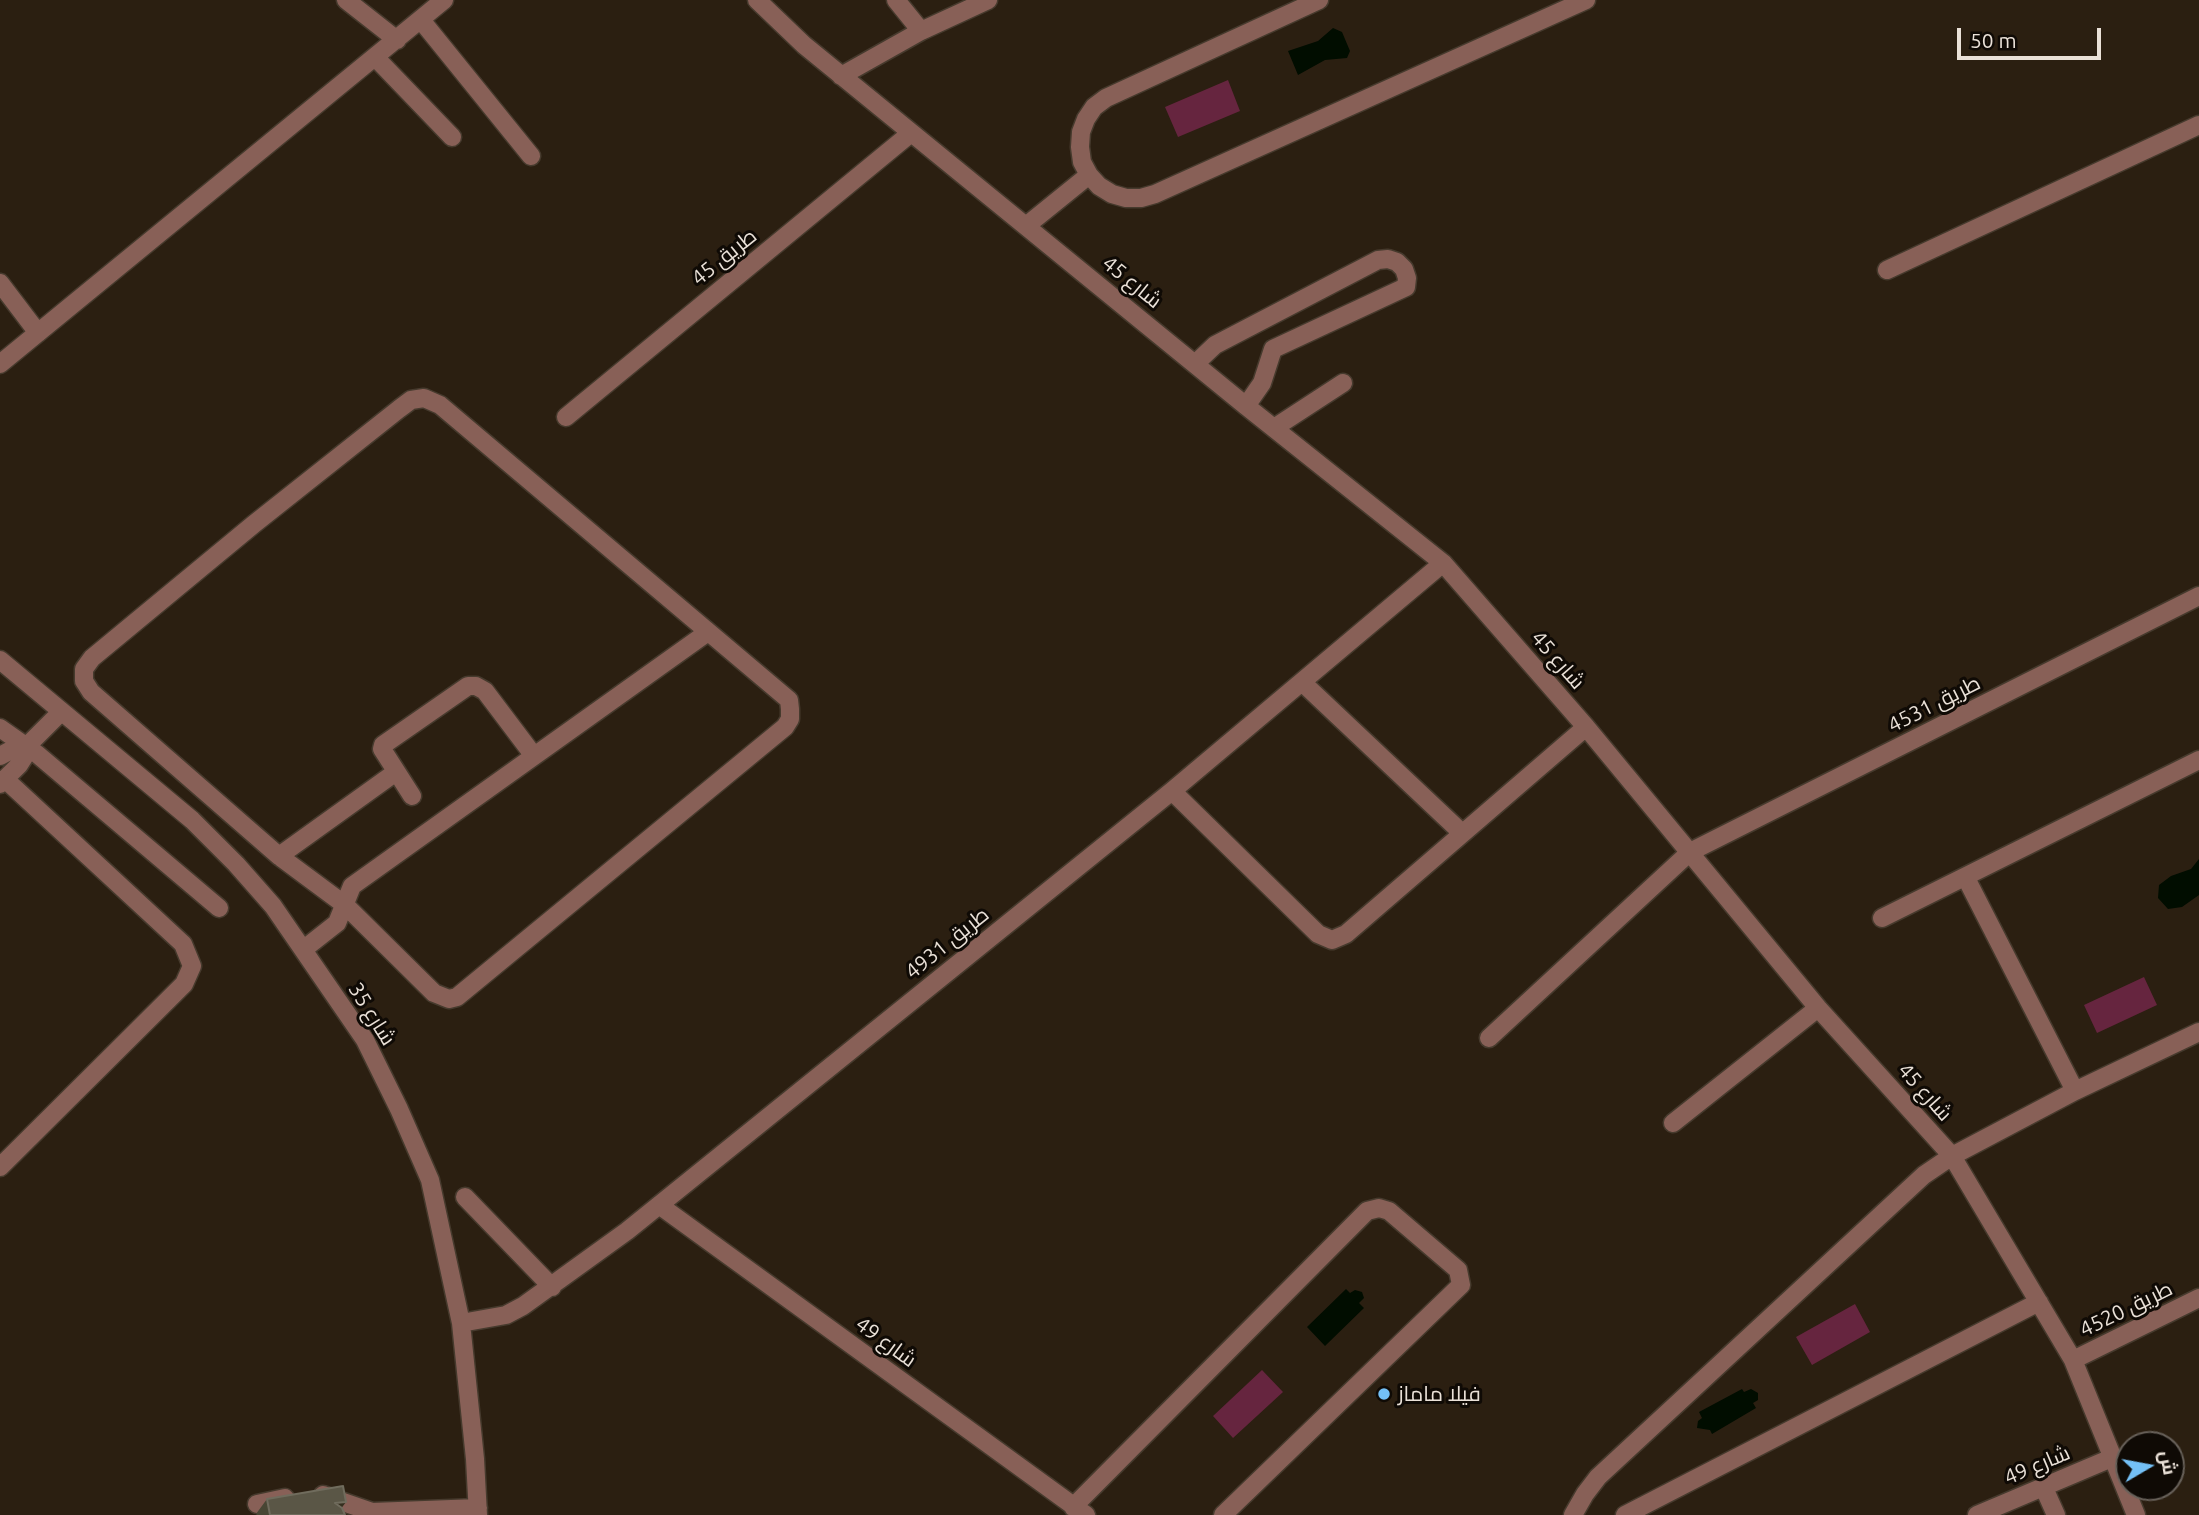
<!DOCTYPE html>
<html>
<head>
<meta charset="utf-8">
<style>
  body { margin:0 }
  #map { position:relative; width:2199px; height:1515px; overflow:hidden; background:#2b1f11; font-family:Ubuntu,Cairo,sans-serif }
  canvas { display:block }
  .north { position:absolute; left:2115px; top:1431px; width:70px; height:70px; box-sizing:border-box; background:#0f0a05; border:2px solid #676059; border-radius:50%; rotate:80deg; font-size:19px; font-weight:700; line-height:28px; text-align:center; color:#eae1d8 }
  .north::after { content:''; display:block; margin:auto; width:24px; height:32px; background:#74c0f6; clip-path:polygon(50% 0,100% 100%,50% 72%,0 100%) }
  .scale { position:absolute; left:1957px; top:28px; width:144px; height:32px; box-sizing:border-box; border:4px solid #eae1d8; border-top:0; padding-left:9px; font-size:21px; line-height:24px; white-space:nowrap; color:#eae1d8; -webkit-text-stroke:5px #0f0a05; paint-order:stroke }
</style>
</head>
<body>
<div id="map">
<canvas width="2199" height="1515"></canvas>
<div class="north">ش</div>
<div class="scale">50 m</div>
</div>
<script>
const ctx = document.querySelector('canvas').getContext('2d');
ctx.lineJoin = 'round';
function paint(path, color) { ctx.fillStyle = color; ctx.fill(path, 'evenodd'); }
const poly = rows => new Path2D(rows.map(r => 'M' + r).join(''));
function stroke(path, color, width, dash) { ctx.strokeStyle = color; ctx.lineWidth = width; ctx.lineCap = dash ? 'butt' : 'round'; ctx.setLineDash(dash || []); ctx.stroke(path); }
function label(font, color, halo, rows, align = 'center') {
  ctx.font = font + ' Ubuntu,Cairo,sans-serif'; ctx.lineWidth = 6; ctx.setLineDash([]); ctx.textBaseline = 'middle'; ctx.strokeStyle = halo; ctx.fillStyle = color; for (const [text, x, y, turn = 0] of rows) {
    ctx.save(); ctx.translate(x, y); ctx.rotate((+turn || 0) * Math.PI / 180); ctx.textAlign = isNaN(turn) ? turn : align; if (halo) ctx.strokeText(text, 0, 0); ctx.fillText(text, 0, 0); ctx.restore();
  }
}
const green = poly([
  [1228,80,1240,111,1178,137,1165,107],
  [2144,977,2157,1005,2097,1033,2084,1005],
  [1855,1304,1870,1332,1812,1365,1796,1337],
  [1262,1370,1283,1392,1233,1438,1213,1416]
]);
const water = poly([
  [1333,28,1342,32,1350,51,1347,58,1325,60,1298,75,1288,51,1318,41],
  [2199,859,2199,895,2182,907,2168,909,2158,898,2159,885,2171,876,2191,869],
  [1346,1289,1350,1293,1355,1290,1362,1292,1364,1298,1359,1303,1364,1308,1325,1346,1307,1327],
  [1742,1389,1744,1392,1751,1389,1758,1393,1758,1400,1753,1403,1756,1408,1712,1434,1710,1430,1697,1428,1698,1421,1702,1418,1699,1412]
]);
const minor = poly([
  [346,0,397,40],
  [757,0,804,45,1246,406,1443,563,1586,727,1818,1008,1952,1156,2073,1360,2136,1515],
  [896,0,921,31],
  [1319,0,1106,98,1094,107,1086,119,1081,132,1080,147,1082,162,1089,175,1099,186,1112,194,1126,198,1141,198,1155,194,1586,0],
  [421,20,531,156],
  [375,57,452,137],
  [841,76,921,31,988,0],
  [1026,226,1089,175],
  [1887,270,2199,125],
  [0,283,38,333],
  [1196,363,1215,345,1378,260,1388,259,1397,262,1404,269,1407,278,1406,287,1273,349,1262,383,1246,406],
  [0,364,444,0],
  [424,398,440,405,789,700,790,709,790,719,785,727,457,997,449,999,434,993,345,905,279,856,91,692,84,681,84,669,92,658,254,524,399,409,411,400,424,398],
  [566,417,911,133],
  [1274,428,1343,383],
  [0,660,192,820,236,864,273,906,365,1040,399,1109,430,1180,461,1323,475,1459,478,1515],
  [1303,683,1462,833],
  [0,728,37,754,219,908],
  [0,756,13,749,27,746],
  [0,784,19,765,26,754,27,746,61,712],
  [1172,791,1318,934,1332,940,1346,934,1586,727],
  [412,796,382,749,383,745,468,686,476,686,485,691,534,756],
  [279,856,396,772],
  [1966,878,2075,1091],
  [1882,918,2199,760],
  [304,949,337,923,352,886,708,632],
  [1489,1038,1690,852,2199,596],
  [1673,1123,1818,1008],
  [0,1167,184,984,192,966,183,944,5,779],
  [465,1197,552,1287],
  [659,1205,1086,1515],
  [461,1323,506,1315,523,1306,627,1231,1172,791,1443,563],
  [2073,1360,2199,1298],
  [2044,1488,2056,1515],
  [323,1495,372,1512,478,1508],
  [257,1504,285,1498],
  [1073,1507,1367,1211,1379,1208,1389,1211,1458,1270,1461,1285,1223,1515],
  [1573,1515,1585,1494,1598,1477,1924,1175,1952,1156,2075,1091,2199,1032],
  [1625,1515,2039,1302],
  [1977,1515,2114,1457]
]);
const wall = poly([
  [267,1499,346,1502,341,1508,345,1515,257,1515,256,1514]
]);
const shadedWall = poly([
  [346,1502,336,1515,335,1503]
]);
const building = poly([
  [343,1486,346,1502,335,1503,342,1508,345,1515,270,1515,267,1499,343,1486]
]);
const markers = [
  [1384,1394,7,"#74c0f6"]
];
const streetNames = [
  ["طريق 45",724,257,-39],
  ["شارع 45",1132,282,39],
  ["شارع 45",1558,660,49],
  ["طريق 4531",1934,704,-27],
  ["طريق 4931",947,943,-39],
  ["شارع 35",372,1014,58],
  ["شارع 45",1925,1092,48],
  ["طريق 4520",2126,1309,-26],
  ["شارع 49",886,1342,36],
  ["شارع 49",2037,1465,-23]
];
const poiNames = [
  ["فيلا ماماز",1398,1394]
];
paint(green, '#66253f');
paint(water, '#010d00');
stroke(minor, '#463a2d', 21);
stroke(minor, '#886057', 18);
paint(wall, '#484634');
paint(shadedWall, '#352f1f');
paint(building, '#5a5646');
stroke(building, '#706c5d', 2);
for (const [x, y, r, color] of markers) { const dot = new Path2D(); dot.arc(x, y, r, 0, 2 * Math.PI); ctx.fillStyle = color; ctx.fill(dot); stroke(dot, '#0f0a05', 2.5); }
label('21px', '#eae1d8', '#0f0a05', streetNames);
label('21px', '#eae1d8', '#0f0a05', poiNames, 'left');
</script>
</body>
</html>
